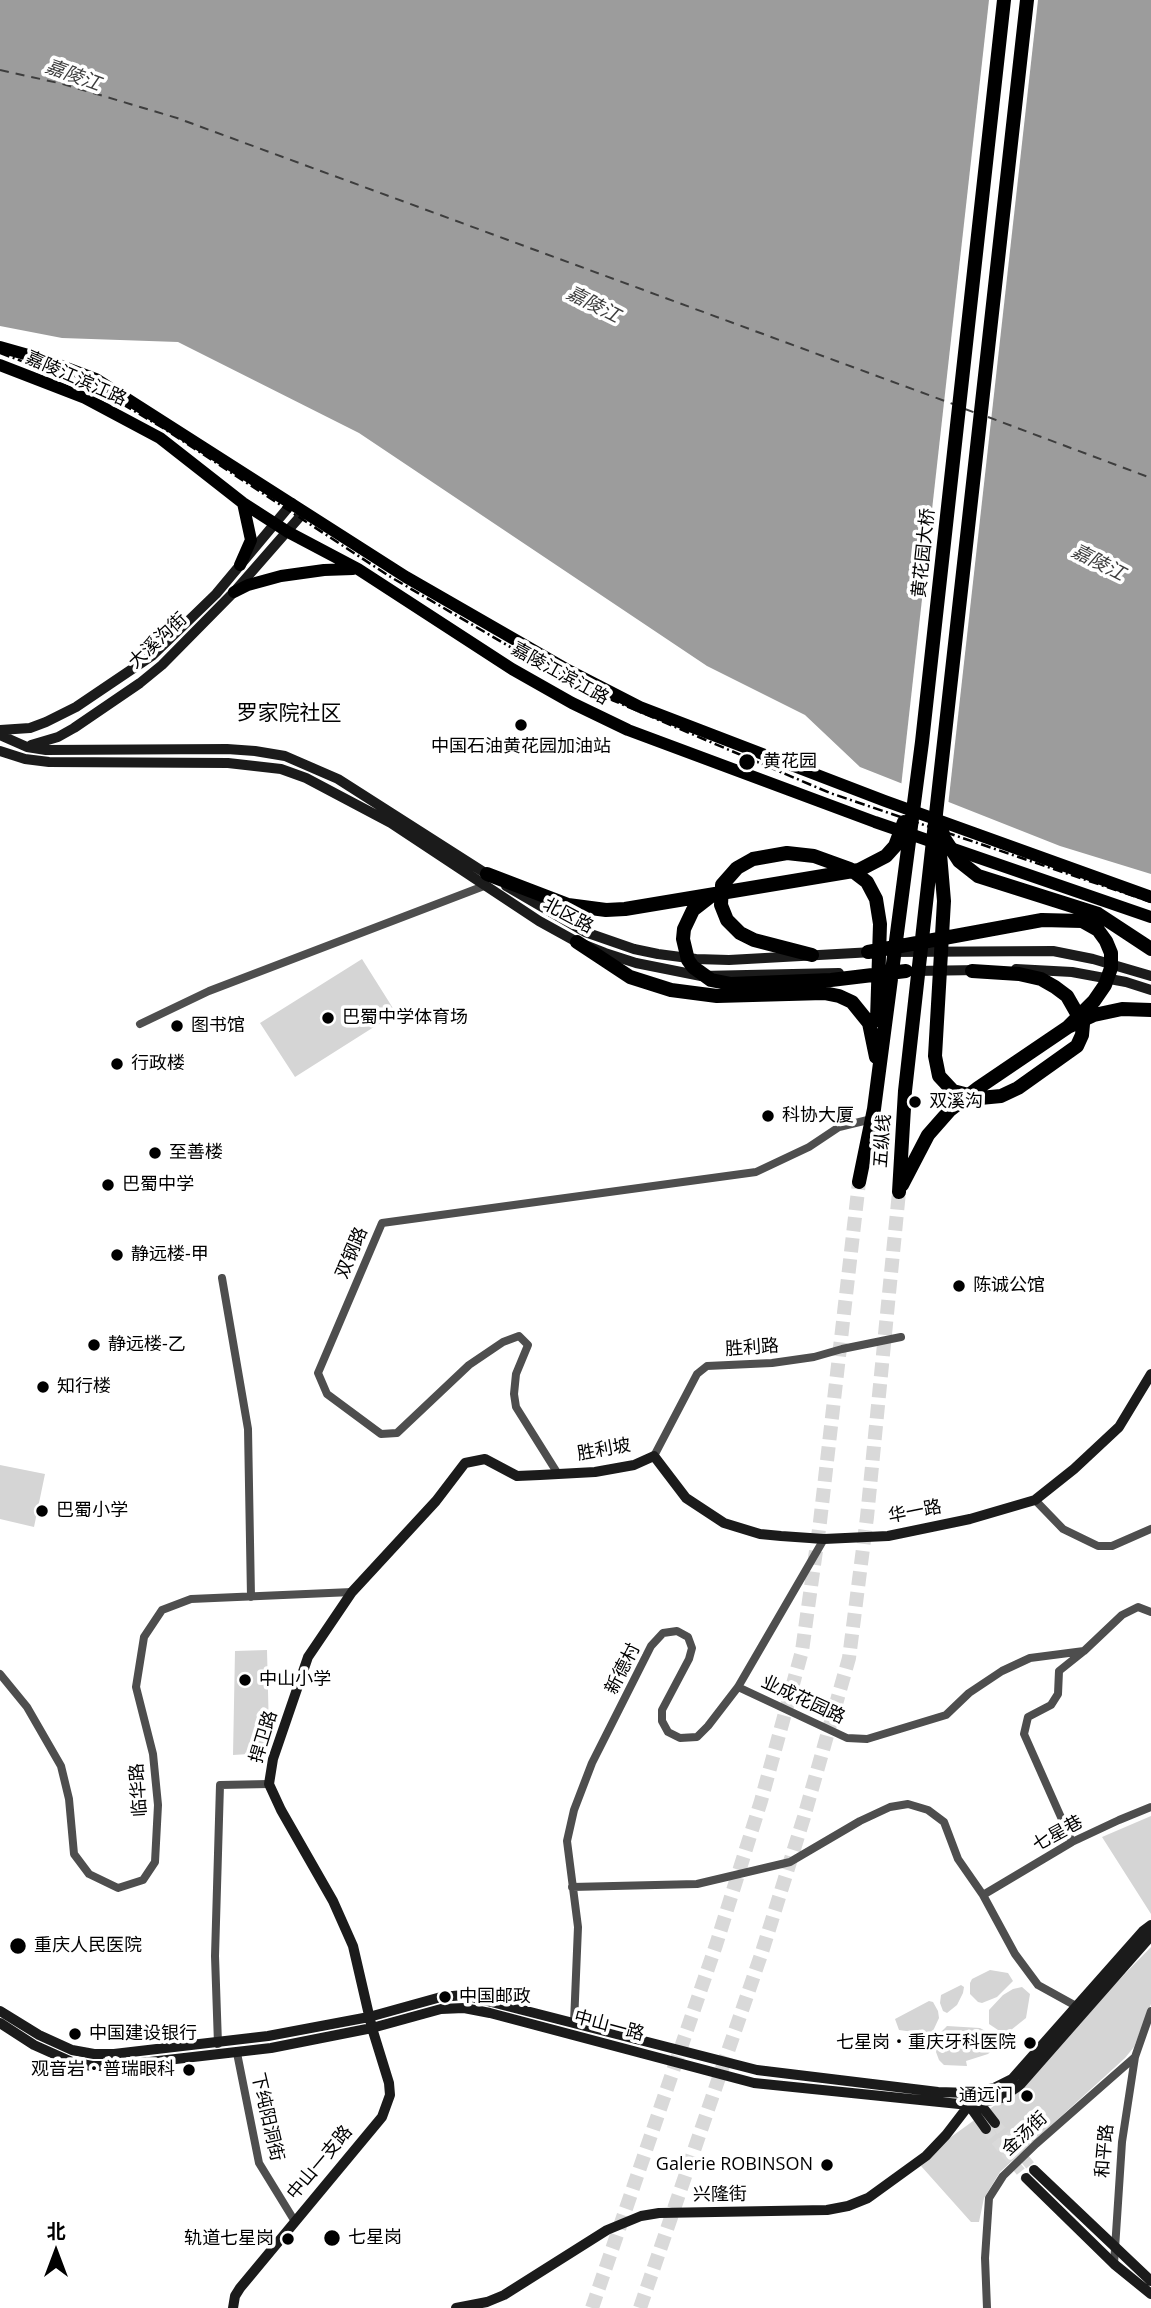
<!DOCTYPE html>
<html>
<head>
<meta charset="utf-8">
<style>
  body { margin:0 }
  #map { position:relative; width:1151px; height:2308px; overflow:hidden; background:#fff; font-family:"Open Sans","Noto Sans SC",sans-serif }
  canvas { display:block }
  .north { position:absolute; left:21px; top:2217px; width:70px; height:70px; -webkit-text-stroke:5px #fff; paint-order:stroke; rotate:0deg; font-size:19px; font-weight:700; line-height:28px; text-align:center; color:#000 }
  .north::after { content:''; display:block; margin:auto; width:24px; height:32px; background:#000; clip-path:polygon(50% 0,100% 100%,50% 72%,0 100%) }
</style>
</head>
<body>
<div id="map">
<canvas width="1151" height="2308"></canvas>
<div class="north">北</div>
</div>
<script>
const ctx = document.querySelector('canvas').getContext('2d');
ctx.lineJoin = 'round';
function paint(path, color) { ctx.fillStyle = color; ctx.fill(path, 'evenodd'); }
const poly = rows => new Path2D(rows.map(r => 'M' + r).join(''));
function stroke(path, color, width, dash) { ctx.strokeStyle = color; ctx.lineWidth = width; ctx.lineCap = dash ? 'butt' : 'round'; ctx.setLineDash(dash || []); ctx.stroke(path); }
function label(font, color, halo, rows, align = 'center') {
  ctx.font = font + ' "Open Sans","Noto Sans SC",sans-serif'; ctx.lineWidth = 7; ctx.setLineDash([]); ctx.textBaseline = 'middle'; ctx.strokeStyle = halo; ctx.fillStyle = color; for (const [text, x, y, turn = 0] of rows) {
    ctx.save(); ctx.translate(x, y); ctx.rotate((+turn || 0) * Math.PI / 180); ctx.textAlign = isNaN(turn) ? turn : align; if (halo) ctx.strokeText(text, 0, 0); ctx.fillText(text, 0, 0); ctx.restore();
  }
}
const green = poly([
  [362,959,396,1013,295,1077,260,1023],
  [0,1465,45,1474,34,1527,0,1519],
  [267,1650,269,1732,265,1753,233,1755,235,1651],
  [1151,1816,1151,1914,1102,1837],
  [1151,1947,1151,2004,1134,2047,1125,2058,1000,2172,984,2198,979,2222,971,2222,921,2166,951,2137,1002,2100],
  [990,1970,1008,1973,1013,1981,997,1997,982,2003,978,2002,970,1994,970,1983,972,1979],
  [961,1985,964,1987,963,1993,957,2005,947,2013,943,2011,940,2003,941,1995],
  [1022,1987,1030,1994,1026,2018,1006,2034,1001,2032,989,2024,989,2010,1003,1995,1013,1989],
  [929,2001,933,2002,938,2011,939,2018,933,2031,928,2034,899,2030,895,2019],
  [947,2026,980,2028,996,2037,998,2044,988,2054,966,2061,967,2066,944,2065,939,2060,936,2052,940,2033]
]);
const water = poly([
  [0,0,1151,0,1151,874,1060,846,860,767,805,715,707,666,359,433,178,342,62,338,0,326]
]);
const pier = poly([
  [989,0,1038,0,948,806,901,787]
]);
const ferry = poly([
  [0,70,63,84,177,118,953,404],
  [965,409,976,413],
  [988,417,1151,478]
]);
const secondaryTunnel = poly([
  [995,2123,1034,2170],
  [986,2129,1026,2178]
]);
const highwayTunnel = poly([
  [592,2308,716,1945,761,1801,802,1651,820,1522,859,1182],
  [640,2308,762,1952,804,1817,849,1658,867,1517,899,1192]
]);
const street = poly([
  [140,1024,209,991,484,886],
  [222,1278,248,1429,251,1597],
  [654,1456,697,1374,707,1366,772,1363,814,1357,842,1349,901,1337],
  [558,1474,516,1407,514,1394,516,1374,528,1345,519,1336,503,1342,469,1365,397,1433,381,1434,327,1394,318,1373,382,1223,756,1172,809,1147,839,1127,872,1119],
  [1035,1500,1063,1529,1098,1546,1112,1546,1151,1529],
  [0,1674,27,1707,61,1766,69,1799,74,1854,89,1874,118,1888,143,1880,155,1862,158,1805,153,1754,136,1687,144,1637,162,1610,191,1599,352,1592],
  [738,1687,847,1738,867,1739,946,1715,969,1693,1002,1671,1030,1658,1084,1651,1122,1615,1138,1607,1151,1612],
  [1072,1842,1024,1734,1028,1717,1051,1705,1058,1694,1059,1671,1084,1651],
  [572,1887,697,1884,790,1862,860,1821,890,1807,908,1804,928,1810,944,1822,958,1859,983,1895,1015,1954,1038,1985,1076,2006],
  [983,1895,1072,1842,1119,1820,1151,1807],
  [574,2023,578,1927,567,1841,574,1810,592,1763,651,1646,663,1633,677,1631,688,1637,692,1648,689,1659,662,1710,662,1721,668,1732,680,1738,697,1737,708,1726,738,1687,824,1539],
  [218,2044,215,1956,220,1785,269,1784],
  [237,2053,259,2163,294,2220],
  [1114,2264,1122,2142,1135,2057],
  [987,2308,985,2258,989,2198,1003,2176,1036,2144,1135,2057,1151,2011]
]);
const secondary = poly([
  [0,730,30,728,46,722,76,707,153,655,216,594,292,503],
  [0,735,27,747,46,750,227,749,255,751,285,756,338,779,493,878],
  [31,745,58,737,74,728,140,683,162,665,234,592,304,512],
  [0,751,25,759,49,762,228,763,281,769,306,778,391,823,539,921,577,942,605,953,636,963,701,976,839,973],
  [506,886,585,932,634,949,658,954,696,959,729,960,873,952],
  [892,952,1053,951,1093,959,1151,976],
  [1016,969,1072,972,1126,982,1151,990],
  [914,971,979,970],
  [0,2011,39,2035,72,2050,94,2054,114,2054,268,2036,369,2017,441,1997,464,1995,757,2070,938,2092,970,2093,994,2088,1012,2079,1143,1931,1151,1925],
  [0,2023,34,2045,72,2062,92,2066,115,2066,271,2048,372,2028,441,2009,464,2008,490,2013,754,2083,969,2105,1001,2098,1020,2085,1151,1936],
  [969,2099,969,2105,986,2129],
  [977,2100,995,2123],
  [1034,2170,1151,2281],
  [1026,2178,1114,2264,1151,2294],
  [233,2308,235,2296,240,2288,382,2117,390,2095,389,2083,372,2028,353,1946,333,1901,281,1810,269,1784,273,1759,308,1657,352,1592,436,1501,465,1463,485,1459,517,1476,540,1475,595,1472,634,1465,654,1456,686,1498,724,1523,760,1534,781,1536,824,1539,888,1536,970,1519,1035,1500,1074,1469,1119,1427,1151,1374],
  [456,2308,487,2302,504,2295,607,2230,641,2216,659,2213,827,2210,848,2206,868,2198,926,2156,946,2135,969,2105]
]);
const primary = poly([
  [0,347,46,360,96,379,406,577,566,669,640,707,885,801,1151,897],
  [0,365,85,398,160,438,243,503,288,532,358,569,512,669,572,703,628,730,875,822,1151,917],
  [240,565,251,540,243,503],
  [234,592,248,585,281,576,324,570,353,569]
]);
const highway = poly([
  [942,831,944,838,959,861,978,876,1098,914,1151,949],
  [939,842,944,901,935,1056,939,1076,953,1091,980,1098,1001,1096,1018,1088,1077,1046,1082,1035,1083,1024,1067,996,1055,987,1041,979,1019,974,972,971],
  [487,874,568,905,606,910,625,909,859,870,886,856,895,846,904,822],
  [711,896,693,910,684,929,683,939,688,960,693,967,711,980,731,984,831,980,906,971],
  [577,942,630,977,671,990,717,996,824,993,839,996,852,1002,869,1023,876,1057],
  [868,952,1042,920,1082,921,1098,930,1106,941,1111,953,1111,968,1105,985,1094,1001,1068,1027],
  [812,955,754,940,740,933,727,920,721,905,722,885,737,868,753,859,787,853,814,856,850,869,867,882,876,899,880,924,877,1020],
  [859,1182,874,1109,922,742,1004,0],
  [902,1185,928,1135,950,1110,978,1088,1068,1027,1094,1015,1122,1009,1151,1010],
  [899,1192,905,1091,1027,0]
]);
const rail = poly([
  [0,353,84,384,119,402,163,428,389,576,529,658,612,700,830,793,1151,902]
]);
const markers = [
  [521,725,7,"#000"],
  [747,762,9,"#000"],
  [328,1018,7,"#000"],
  [177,1026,7,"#000"],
  [117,1064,7,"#000"],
  [915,1102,7,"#000"],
  [768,1116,7,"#000"],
  [155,1153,7,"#000"],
  [108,1185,7,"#000"],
  [117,1255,7,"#000"],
  [959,1286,7,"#000"],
  [94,1345,7,"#000"],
  [43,1387,7,"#000"],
  [42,1511,7,"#000"],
  [245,1680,7,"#000"],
  [18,1946,9,"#000"],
  [445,1997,7,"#000"],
  [75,2034,7,"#000"],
  [1030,2043,7,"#000"],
  [189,2070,7,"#000"],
  [1027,2096,7,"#000"],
  [827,2165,7,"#000"],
  [332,2238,9,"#000"],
  [288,2239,7,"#000"]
];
const streetNames = [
  ["嘉陵江滨江路",76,379,24],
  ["黄花园大桥",924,553,-84],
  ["大溪沟街",158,641,-43],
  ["嘉陵江滨江路",560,674,29],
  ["北区路",568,916,28],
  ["五纵线",883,1141,-86],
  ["双钢路",352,1253,-67],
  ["胜利路",752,1348,-4],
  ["胜利坡",604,1450,-10],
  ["华一路",915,1512,-11],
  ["新德村",623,1669,-63],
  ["业成花园路",803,1700,25],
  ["捍卫路",264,1737,-73],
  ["临华路",139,1790,-94],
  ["七星巷",1058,1834,-29],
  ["中山一路",609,2026,15],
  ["下纯阳洞街",267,2117,77],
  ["金汤街",1025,2134,-43],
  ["和平路",1105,2151,-85],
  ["中山一支路",320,2163,-50],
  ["兴隆街",720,2195,-1]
];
const poiNames = [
  ["中国石油黄花园加油站",521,747,"center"],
  ["黄花园",763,762],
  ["巴蜀中学体育场",342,1018],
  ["图书馆",191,1026],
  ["行政楼",131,1064],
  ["双溪沟",929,1102],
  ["科协大厦",782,1116],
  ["至善楼",169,1153],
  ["巴蜀中学",122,1185],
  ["静远楼-甲",131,1255],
  ["陈诚公馆",973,1286],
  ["静远楼-乙",108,1345],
  ["知行楼",57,1387],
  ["巴蜀小学",56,1511],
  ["中山小学",259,1680],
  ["重庆人民医院",34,1946],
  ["中国邮政",459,1997],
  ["中国建设银行",89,2034],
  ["七星岗‧重庆牙科医院",1016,2043,"right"],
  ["观音岩‧普瑞眼科",175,2070,"right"],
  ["通远门",1013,2096,"right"],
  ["Galerie ROBINSON",813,2165,"right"],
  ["七星岗",348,2238],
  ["轨道七星岗",274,2239,"right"]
];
const waterNames = [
  ["嘉陵江",73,76,20],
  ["嘉陵江",593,305,27],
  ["嘉陵江",1098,563,27]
];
const quarterNames = [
  ["罗家院社区",289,714]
];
paint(green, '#d5d5d5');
paint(water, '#9c9c9c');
paint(pier, '#fff');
stroke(ferry, '#3d3d3d', 2, [9, 7]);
stroke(secondaryTunnel, '#d9d9d9', 10, [10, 5]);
stroke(highwayTunnel, '#d9d9d9', 14, [14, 7]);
stroke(street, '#4e4e4e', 8);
stroke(secondary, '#1b1b1b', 10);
stroke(primary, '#000', 12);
stroke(highway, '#000', 14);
stroke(rail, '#000', 2.5, [10, 3.5, 2, 3.5]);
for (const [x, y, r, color] of markers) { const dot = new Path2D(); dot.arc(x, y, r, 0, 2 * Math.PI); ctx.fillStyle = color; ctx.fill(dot); stroke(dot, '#fff', 2.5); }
label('18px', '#000', '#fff', streetNames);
label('18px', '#000', '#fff', poiNames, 'left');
label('italic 19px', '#3d3d3d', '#fff', waterNames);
label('21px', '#000', '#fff', quarterNames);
</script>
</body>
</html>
